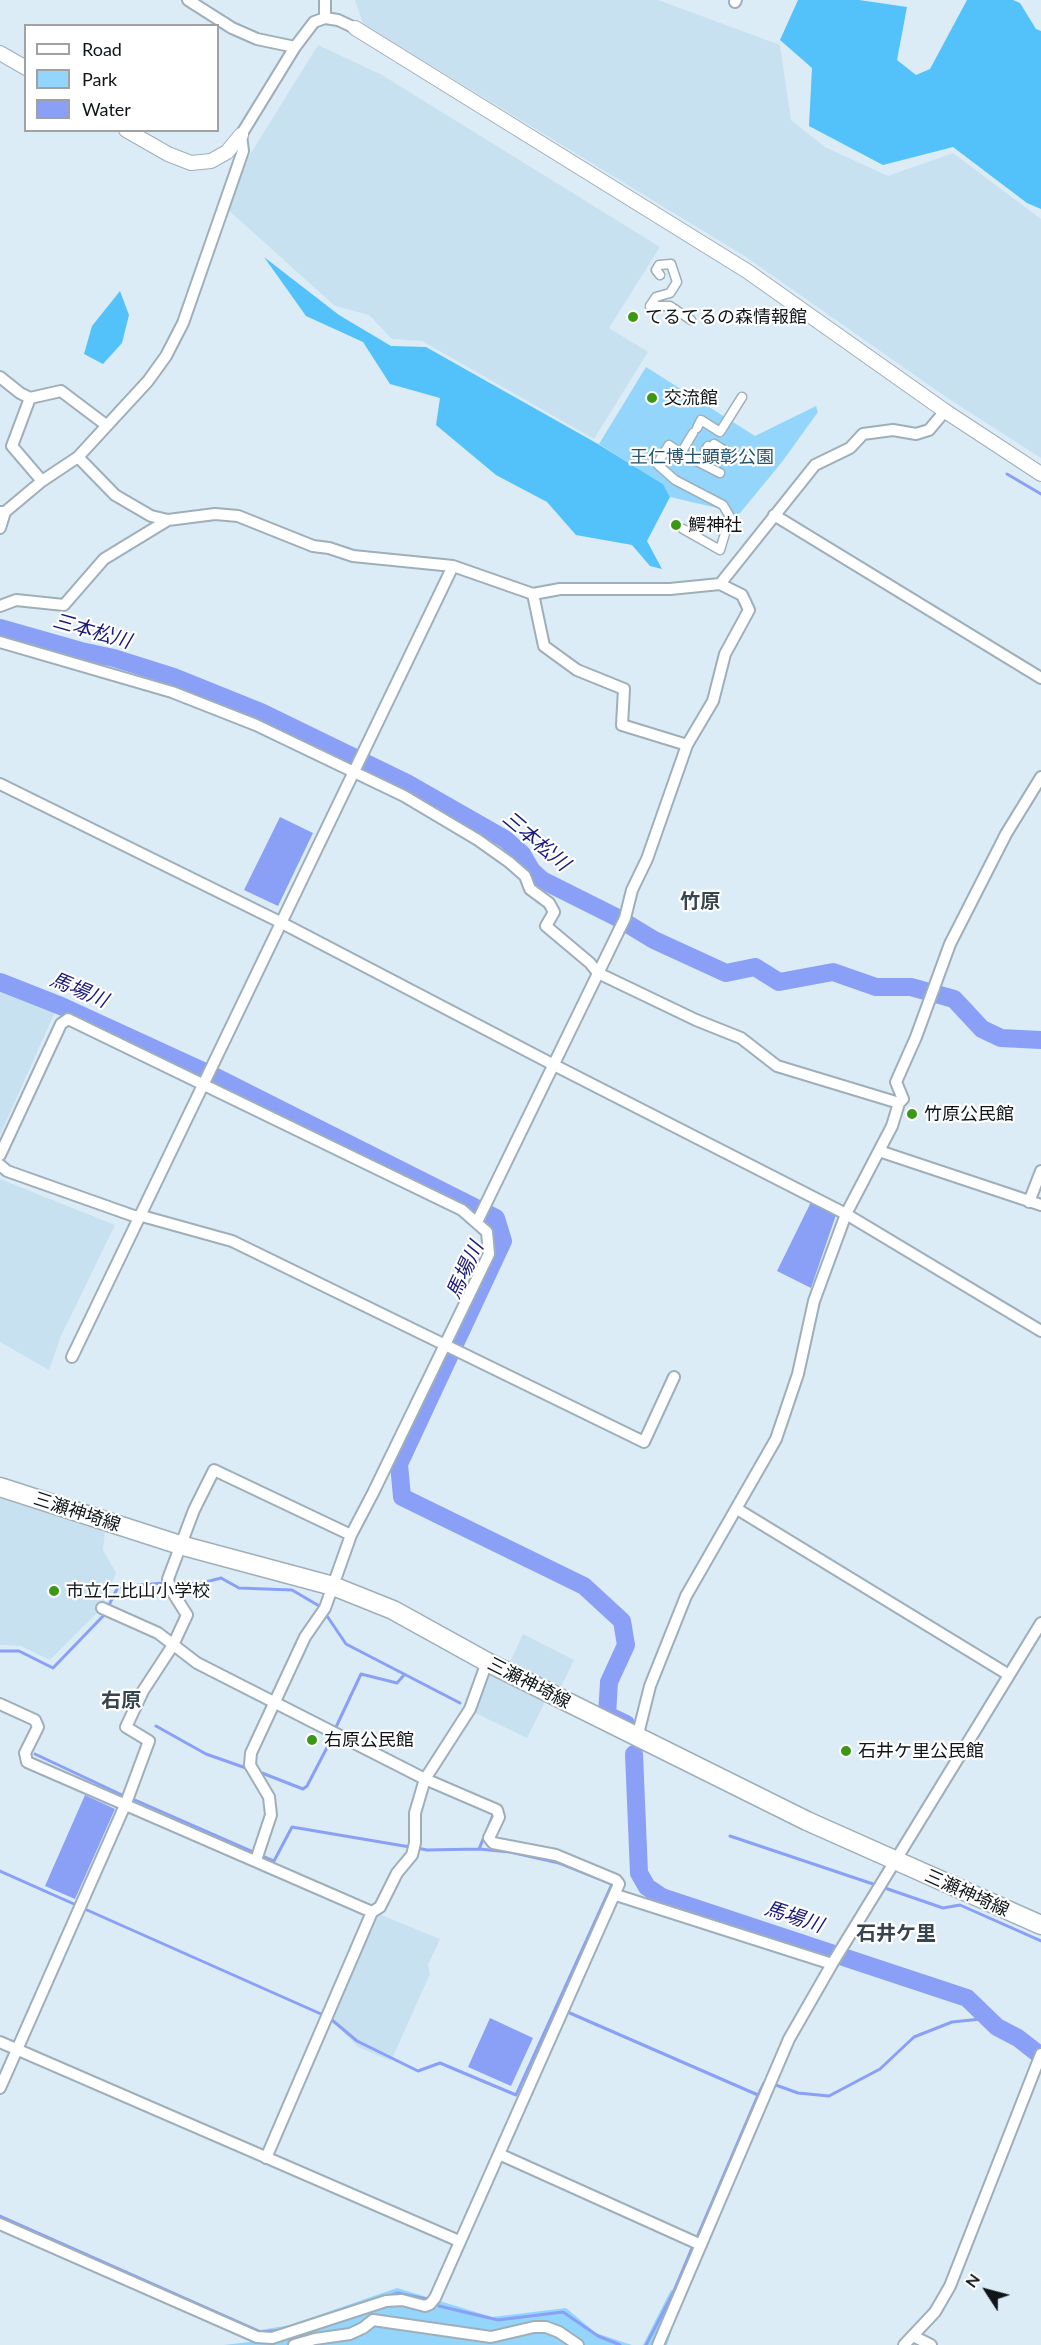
<!DOCTYPE html>
<html>
<head>
<meta charset="utf-8">
<style>
  body { margin:0 }
  #map { position:relative; width:1041px; height:2345px; overflow:hidden; background:#dbecf7; font-family:Lato,sans-serif }
  canvas { display:block }
  .legend { position:absolute; left:24px; top:24px; width:195px; height:108px; box-sizing:border-box; background:#fff; border:2px solid #9fa1a3; margin:0; padding:8px 10px; list-style:none; font-size:18px; color:#0f1518 }
  .legend li { display:flex; align-items:center; gap:12px; height:30px }
  .legend b { width:30px; border:2px solid #9fa1a3 }
  .north { position:absolute; left:957px; top:2261px; width:60px; height:60px; -webkit-text-stroke:4px #fff; paint-order:stroke; rotate:306deg; font-size:16px; font-weight:700; line-height:24px; text-align:center; color:#0f1518 }
  .north::after { content:''; display:block; margin:auto; width:21px; height:27px; background:#0f1518; clip-path:polygon(50% 0,100% 100%,50% 72%,0 100%) }
</style>
</head>
<body>
<div id="map">
<canvas width="1041" height="2345"></canvas>
<ul class="legend">
<li><b style="height:8px;background:#fff"></b>Road</li>
<li><b style="height:16px;background:#94d6fb"></b>Park</li>
<li><b style="height:16px;background:#8aa0f7"></b>Water</li>
</ul>
<div class="north">N</div>
</div>
<script>
const ctx = document.querySelector('canvas').getContext('2d');
ctx.lineJoin = 'round';
function paint(path, color) { ctx.fillStyle = color; ctx.fill(path, 'evenodd'); }
const poly = rows => new Path2D(rows.map(r => 'M' + r).join(''));
function stroke(path, color, width, dash) { ctx.strokeStyle = color; ctx.lineWidth = width; ctx.lineCap = dash ? 'butt' : 'round'; ctx.setLineDash(dash || []); ctx.stroke(path); }
function label(font, color, halo, rows, align = 'center') {
  ctx.font = font + ' Lato,"Noto Sans JP",sans-serif'; ctx.lineWidth = 4.5; ctx.setLineDash([]); ctx.textBaseline = 'middle'; ctx.strokeStyle = halo; ctx.fillStyle = color; for (const [text, x, y, turn = 0] of rows) {
    ctx.save(); ctx.translate(x, y); ctx.rotate((+turn || 0) * Math.PI / 180); ctx.textAlign = isNaN(turn) ? turn : align; if (halo) ctx.strokeText(text, 0, 0); ctx.fillText(text, 0, 0); ctx.restore();
  }
}
const built = poly([
  [355,0,658,0,780,45,791,120,825,147,888,176,953,153,1041,219,1041,458,946,397,746,257,363,24],
  [318,45,382,75,660,247,609,328,648,352,594,439,422,341,392,339,369,315,335,306,226,208,249,156],
  [0,990,55,1012,0,1135],
  [0,1179,115,1225,61,1336,49,1370,0,1342],
  [0,1497,105,1532,103,1550,116,1573,102,1608,50,1660,21,1646,0,1645],
  [523,1634,574,1660,559,1691,552,1688,527,1738,463,1707,485,1653,509,1664],
  [369,1910,440,1939,428,1965,430,1974,391,2061,358,2047,336,2025,321,2017]
]);
const green = poly([
  [646,367,755,436,816,406,818,412,782,462,731,524,722,509,670,497,663,484,599,444],
  [397,2288,492,2317,566,2308,596,2333,632,2345,224,2345,249,2342,261,2330,290,2325],
  [671,2290,683,2295,667,2345,643,2345]
]);
const forest = poly([
  [798,0,859,0,907,7,897,60,916,75,930,69,967,0,1013,0,1020,3,1036,29,1041,31,1041,209,1027,203,953,147,883,165,809,126,812,68,780,40],
  [264,257,339,315,391,346,426,347,598,444,663,484,670,497,647,541,662,569,650,566,632,545,576,535,547,502,496,475,436,425,440,398,390,384,363,342,306,316],
  [120,291,129,315,122,343,103,364,84,354,92,326]
]);
const water = poly([
  [280,817,313,833,278,906,244,890],
  [811,1202,836,1215,811,1288,777,1271],
  [85,1795,115,1809,75,1899,45,1886],
  [490,2018,533,2038,511,2086,468,2067]
]);
const stream = poly([
  [1007,474,1041,494],
  [108,1607,118,1587,174,1582,198,1584,221,1578,239,1588,292,1590,321,1607],
  [325,1613,346,1644,460,1703],
  [0,1651,19,1651,53,1668,106,1613],
  [156,1726,206,1754,246,1768],
  [336,1727,361,1674,397,1683,404,1675],
  [35,1754,122,1795],
  [262,1773,303,1789,307,1786,333,1736],
  [135,1800,274,1861,292,1827,410,1847],
  [730,1836,876,1885],
  [417,1848,427,1850,479,1849,510,1852,559,1863,612,1884,556,2007],
  [479,1849,493,1815,491,1811],
  [0,1871,74,1904],
  [882,1887,943,1908,960,1905,1041,1941],
  [87,1910,321,2014],
  [332,2020,357,2041,418,2071,440,2063,516,2095,556,2007,758,2095,764,2083],
  [773,2084,798,2093,829,2096,880,2069,914,2037,952,2022,981,2019,997,2027],
  [0,2216,261,2332,282,2330],
  [698,2235,758,2095],
  [388,2296,398,2293,427,2299],
  [439,2306,498,2320,563,2312,598,2336,620,2345],
  [646,2345,673,2293,692,2248]
]);
const river = poly([
  [0,628,81,651,114,658,174,677,261,712,407,783,505,839,522,854,532,871,542,880,616,917,654,940,726,973,755,967,779,982,833,972,876,987,911,987,954,999,982,1029,1001,1038,1041,1040],
  [0,982,61,1006,218,1078,496,1218,503,1241,399,1464,402,1497,584,1586,622,1621,626,1645,609,1682,607,1715,626,1724],
  [634,1754,639,1873,647,1887,662,1897,967,1998,997,2027,1018,2038,1041,2056]
]);
const pedestrian = poly([
  [660,275,656,270,659,265,671,264,677,282,670,293,656,297,650,306,670,306,691,320],
  [697,428,701,420,720,432,742,397],
  [681,453,720,473],
  [706,465,705,451,708,446,730,460,733,456,714,444],
  [683,529,720,550,730,517,723,505,675,480,657,464,669,445,681,453,693,433]
]);
const minor = poly([
  [188,0,232,28,257,39,295,47],
  [325,0,325,18],
  [735,2,736,0],
  [0,377,20,393,30,398,61,391,106,425],
  [30,398,12,446,42,481],
  [78,457,115,495,151,516,168,520,215,514,238,516,313,546,329,548,353,556,453,566,533,594,560,589,670,589,720,584,742,595,749,610,725,654,713,701,687,745,647,859,632,890,625,918,477,1222],
  [0,512,5,512,42,481,78,457,148,381,166,356,183,323,243,151,241,135,295,47,314,22,325,18,338,20,355,28],
  [774,515,1041,678],
  [0,528,5,512],
  [720,584,815,465,850,448,863,434,893,430,916,434,929,430,945,411],
  [533,594,544,646,577,670,624,689,622,725,687,745],
  [0,606,16,600,64,605,104,559,168,520],
  [0,642,172,692,256,725,404,796,478,840,509,862,525,876,530,889,549,903,554,912,546,926,590,963,598,973,696,1020,741,1038,777,1066,899,1103],
  [0,784,282,923,554,1065,846,1214,1041,1331],
  [879,1151,1041,1205],
  [0,1155,61,1024,68,1019,462,1210,487,1232,489,1254,373,1493,351,1535,325,1608,305,1637,251,1753,250,1765,269,1797,271,1815,256,1860],
  [0,1165,7,1171,134,1216,142,1216,232,1241,644,1442,674,1377],
  [1029,1202,1041,1171],
  [72,1357,453,566],
  [737,1509,1009,1675],
  [0,1704,35,1720,38,1727,25,1753,27,1762,372,1912],
  [637,1738,650,1686,686,1596,776,1439,798,1374,814,1301,846,1214,892,1126,899,1103,903,1099,896,1082,916,1037,950,944,1006,834,1041,777],
  [616,1895,832,1964],
  [0,2042,459,2241],
  [0,2088,126,1803,149,1741,126,1727,143,1691,173,1645,187,1615,170,1588,168,1579,194,1510,214,1470,351,1535],
  [499,2154,701,2245],
  [266,2158,372,1912,380,1907,397,1873,412,1855,415,1843,415,1813,425,1779,470,1709,487,1662],
  [0,2224,257,2337,272,2338,386,2301,402,2300,425,2306,430,2304,435,2298,619,1884,616,1880,556,1855,493,1843,489,1838,499,1817,497,1810,425,1779,197,1663,158,1633,102,1608],
  [913,2336,931,2345],
  [294,2345,315,2339,350,2334,363,2328,373,2320,491,2337,534,2327,546,2327,559,2332,578,2345],
  [658,2345,789,2039,832,1964,1041,1623],
  [904,2345,935,2312,950,2286,1041,2054]
]);
const tertiary = poly([
  [355,28,747,271,945,411,1041,474],
  [0,53,26,68],
  [126,130,168,154,191,163,211,161,227,152,241,135]
]);
const primary = poly([
  [0,1487,180,1545,333,1586,393,1610,487,1662,807,1821,1041,1925]
]);
const markers = [
  [633,317,6,"#3b9816"],
  [652,398,6,"#3b9816"],
  [676,525,6,"#3b9816"],
  [912,1114,6,"#3b9816"],
  [54,1591,6,"#3b9816"],
  [312,1740,6,"#3b9816"],
  [846,1751,6,"#3b9816"]
];
const poiNames = [
  ["てるてるの森情報館",645,317],
  ["交流館",664,398],
  ["鰐神社",688,525],
  ["竹原公民館",924,1114],
  ["市立仁比山小学校",66,1591],
  ["右原公民館",324,1740],
  ["石井ケ里公民館",858,1751]
];
const parkNames = [
  ["王仁博士顕彰公園",702,457]
];
const streetNames = [
  ["三瀬神埼線",77,1512,18],
  ["三瀬神埼線",529,1683,27],
  ["三瀬神埼線",967,1893,24]
];
const waterNames = [
  ["三本松川",92,631,16],
  ["三本松川",536,841,40],
  ["馬場川",79,990,23],
  ["馬場川",465,1270,-65],
  ["馬場川",794,1917,18]
];
const neighbourhoodNames = [
  ["竹原",700,902],
  ["右原",121,1701],
  ["石井ケ里",896,1934]
];
paint(built, '#c8e1f0');
paint(green, '#94d6fb');
paint(forest, '#53c2fa');
paint(water, '#8aa0f7');
stroke(stream, '#8aa0f7', 3);
stroke(river, '#8aa0f7', 18);
stroke(pedestrian, '#9eafb9', 11);
stroke(minor, '#9eafb9', 14);
stroke(tertiary, '#9eafb9', 16);
stroke(primary, '#9eafb9', 21);
stroke(pedestrian, '#fff', 8);
stroke(minor, '#fff', 10);
stroke(tertiary, '#fff', 14);
stroke(primary, '#fff', 18);
for (const [x, y, r, color] of markers) { const dot = new Path2D(); dot.arc(x, y, r, 0, 2 * Math.PI); ctx.fillStyle = color; ctx.fill(dot); stroke(dot, '#fff', 2); }
label('18px', '#0f1518', '#fff', poiNames, 'left');
label('18px', '#26536b', '#fff', parkNames);
label('18px', '#0f1518', '#fff', streetNames);
label('italic 20px', '#1a1a7d', '#fff', waterNames);
label('bold 20px', '#37454e', '#fff', neighbourhoodNames);
</script>
</body>
</html>
